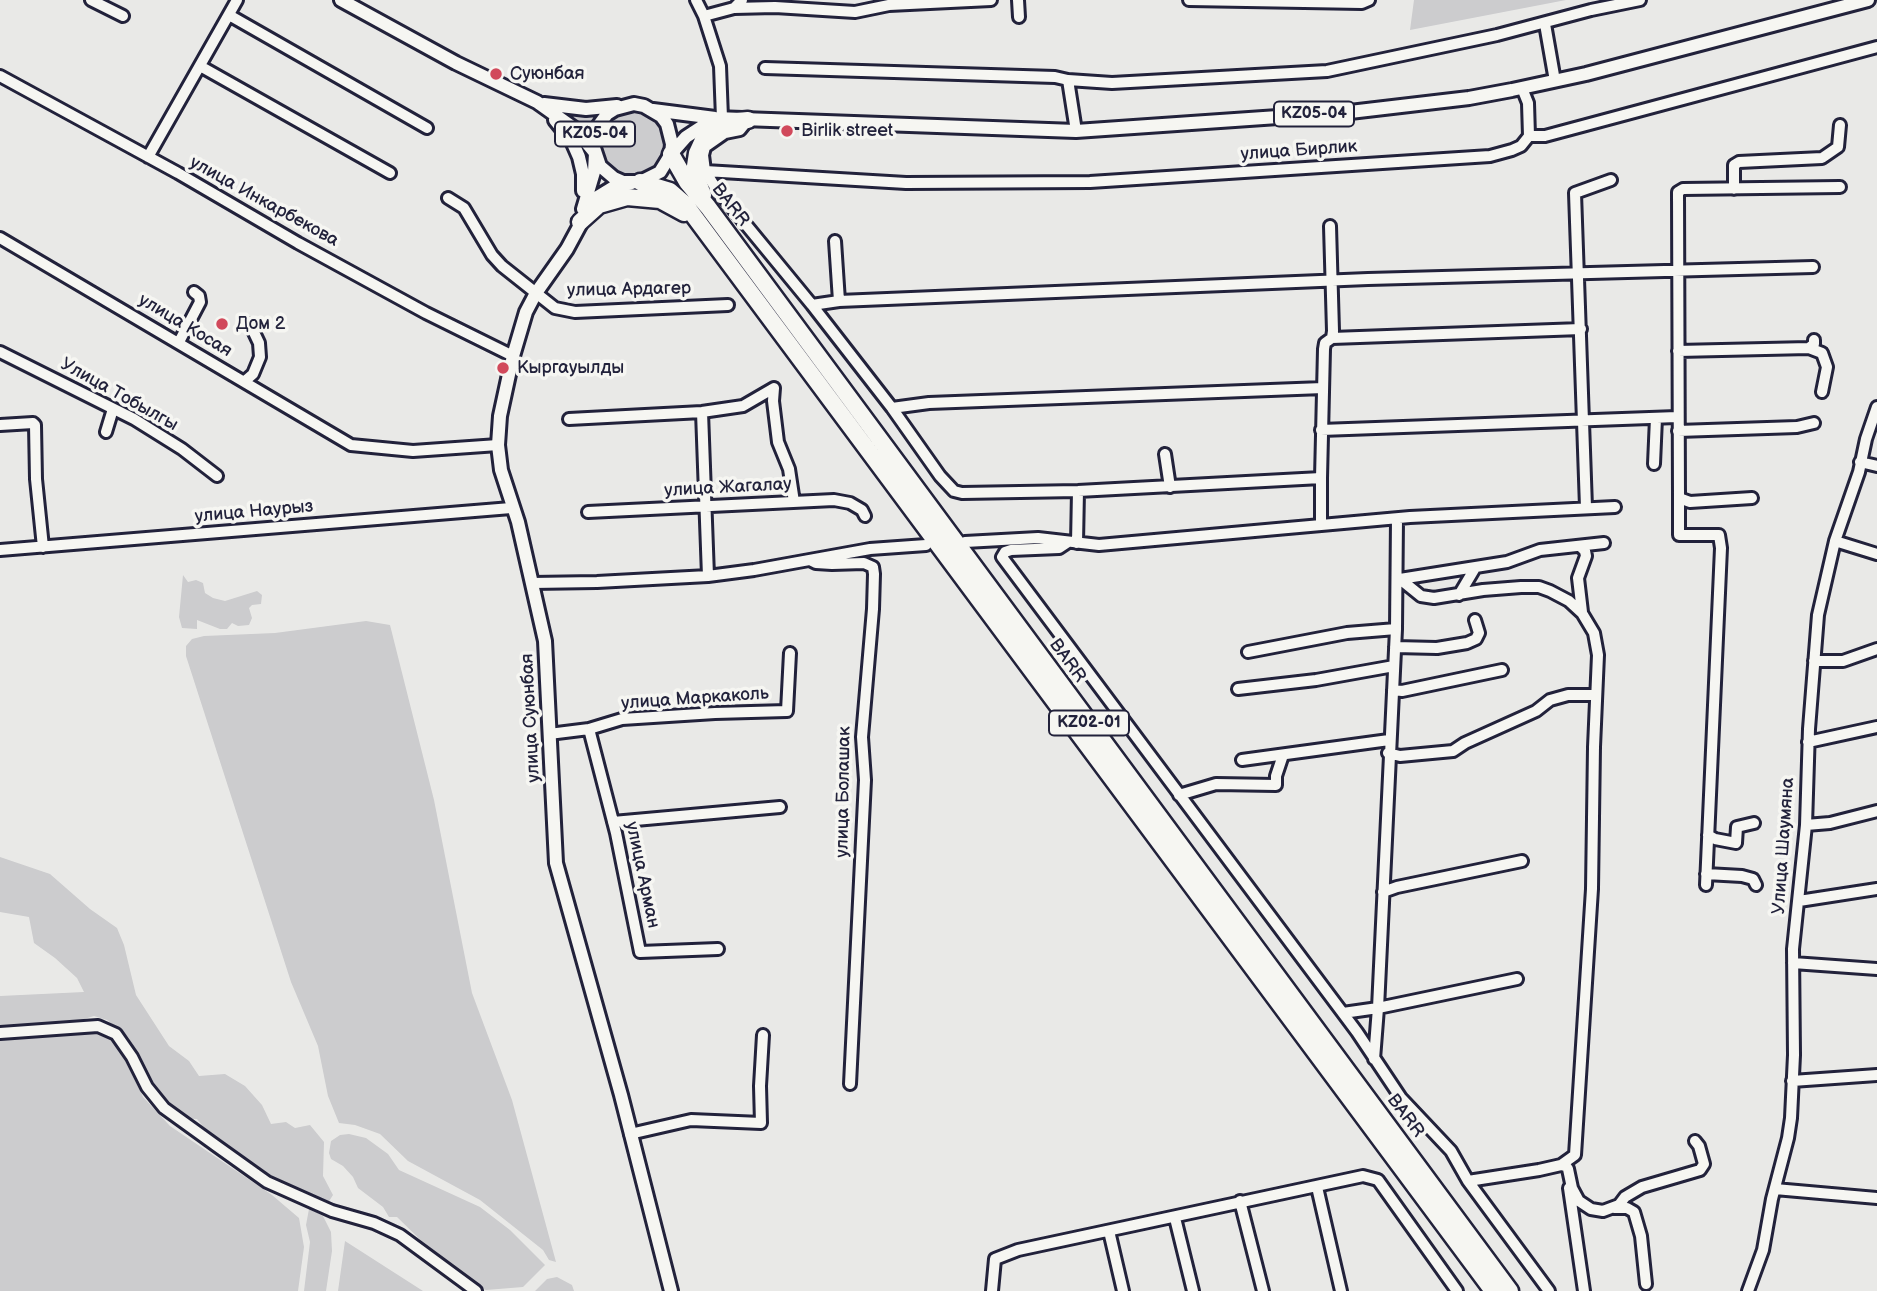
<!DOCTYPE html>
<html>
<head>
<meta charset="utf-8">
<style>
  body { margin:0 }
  canvas { display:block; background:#e9e9e7 }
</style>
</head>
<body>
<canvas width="1877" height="1291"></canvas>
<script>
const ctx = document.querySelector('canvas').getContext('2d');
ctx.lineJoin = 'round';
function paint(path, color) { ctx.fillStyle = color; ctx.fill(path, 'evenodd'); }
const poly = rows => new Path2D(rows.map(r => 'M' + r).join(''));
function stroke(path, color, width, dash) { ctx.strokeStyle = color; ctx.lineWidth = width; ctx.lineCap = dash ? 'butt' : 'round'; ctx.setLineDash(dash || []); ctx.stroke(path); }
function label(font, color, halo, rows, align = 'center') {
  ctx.font = font + ' "Balsamiq Sans",sans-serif'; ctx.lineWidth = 7; ctx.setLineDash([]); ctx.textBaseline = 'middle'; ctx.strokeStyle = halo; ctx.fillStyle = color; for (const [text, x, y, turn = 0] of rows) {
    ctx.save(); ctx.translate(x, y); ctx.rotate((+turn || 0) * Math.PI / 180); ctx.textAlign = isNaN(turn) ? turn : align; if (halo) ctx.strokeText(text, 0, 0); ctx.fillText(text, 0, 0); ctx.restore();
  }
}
const green = poly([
  [1414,0,1566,0,1410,30],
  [562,112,595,115,590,122,588,134,578,122],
  '601 144a32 32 0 1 1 64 0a32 32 0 1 1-64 0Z',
  [183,575,188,582,196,580,203,583,205,593,213,598,225,601,257,591,262,595,261,604,252,605,249,608,252,618,249,625,238,626,232,623,227,629,220,629,197,620,197,629,182,628,179,617],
  [366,621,390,625,434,800,472,993,512,1100,556,1262,549,1260,543,1250,480,1200,408,1161,380,1134,355,1125,339,1123,328,1096,318,1046,291,982,186,656,186,646,192,639,204,636,275,633],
  [0,857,50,874,90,909,117,928,124,945,136,995,169,1046,189,1061,199,1076,225,1074,245,1086,262,1105,271,1124,286,1122,295,1128,310,1125,324,1142,323,1176,333,1195,326,1206,280,1185,209,1134,197,1119,178,1118,154,1091,128,1037,107,1020,94,1016,74,1022,23,1025,0,1028,0,996,84,992,77,978,55,958,34,943,29,917,0,912],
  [42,1032,94,1032,111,1039,127,1059,143,1097,170,1126,272,1195,299,1218,304,1247,298,1291,0,1291,0,1037],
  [349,1134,366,1138,388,1154,399,1170,480,1207,510,1230,545,1265,523,1287,486,1290,475,1286,438,1257,397,1217,389,1217,383,1207,358,1188,353,1177,343,1166,331,1159,329,1153,331,1141,340,1135],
  [309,1209,323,1216,331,1232,332,1251,326,1291,304,1291,310,1242,306,1225],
  [345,1241,423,1291,338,1291],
  [557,1277,572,1285,574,1291,535,1291,547,1279]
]);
const minor = poly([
  [91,0,123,16],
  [696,0,704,16,720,66,722,118],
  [1018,0,1019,17],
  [1189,0,1362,3,1369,0],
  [734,8,775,7,855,12,889,5,991,0],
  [229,15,427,128],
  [704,16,734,8,742,0],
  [1545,24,1555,81],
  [200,66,390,173],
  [765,68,1055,77,1068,80],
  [0,76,178,173,298,243,426,313,513,356],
  [1522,88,1528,103,1529,136],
  [748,120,740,130,725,133,705,147,703,155,705,171,715,187,812,305,892,408,940,476,954,491,962,493,1078,491,1321,478,1321,525],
  [1076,131,1068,80,1112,83,1327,71,1497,35,1591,10,1640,0],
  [148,157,237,0],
  [705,171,906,183,1090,182,1490,156,1512,150,1521,146,1529,136,1545,136,1877,47],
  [1734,189,1734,165,1739,162,1822,158,1838,147,1840,125],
  [448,198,464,208,492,255,502,266,555,308,575,312,728,305],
  [0,238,351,445,413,451,498,445],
  [835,241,839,301],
  [812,305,839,301,1368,279,1813,267],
  [1332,338,1581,329],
  [179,342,200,302,199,296,194,292],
  [1809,348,1822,353,1827,367,1822,392],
  [1678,351,1809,348,1814,344,1814,340],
  [0,352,134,419,182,449,217,476],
  [245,381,253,374,260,357,259,343,250,324],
  [892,408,929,403,1323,388],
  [702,412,708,576],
  [569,419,702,412,743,406,774,388,773,401,778,442,789,469,794,502],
  [0,425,33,423,35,425,36,479,43,547],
  [1321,430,1677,417],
  [1678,431,1797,427,1814,423],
  [106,432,113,409],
  [1165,454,1170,487],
  [1860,462,1877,466],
  [1654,464,1656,418],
  [1321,478,1324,349,1325,343,1332,338,1333,331,1330,226],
  [1679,498,1679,535,1719,535,1721,548,1706,885],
  [1752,498,1690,502,1679,498,1678,192,1683,189,1840,187],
  [1586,507,1575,193,1611,180],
  [588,512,834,500,850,503,862,510,865,516],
  [1397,519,1396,629,1378,1008,1517,979],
  [1835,541,1877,554],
  [965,542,1038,538,1099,545,1410,517,1615,507],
  [1068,542,1059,548,1011,550,1005,552,1002,557,1357,1032,1401,1098,1451,1151,1468,1181,1549,1291],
  [1077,543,1078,491],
  [1580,546,1585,551,1586,556,1578,578,1582,612],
  [0,550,511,508],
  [810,560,816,563,832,564,864,563,873,567,874,574,873,609,862,737,865,780,850,1084],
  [1400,579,1507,562,1540,550,1604,543],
  [1397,580,1400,579,1421,596,1434,598,1483,590,1521,587,1539,587,1550,591,1569,601,1582,613,1594,633,1598,655,1594,747,1592,889,1575,1155,1561,1165,1539,1170,1468,1181],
  [532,583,597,582,708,576,754,570,870,549,926,545],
  [1459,595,1475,568],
  [1395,647,1437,648,1467,643,1476,639,1479,633,1475,620],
  [1248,652,1347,633,1396,629],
  [1814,661,1843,661,1877,649],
  [1238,689,1316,680,1394,666],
  [1393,690,1402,691,1502,670],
  [589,729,616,833,640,952,718,949],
  [549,734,589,729,622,719,715,713,787,711,790,653],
  [1808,742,1877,727],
  [1388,753,1400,756,1453,751,1465,743,1536,711,1550,700,1568,695,1596,695],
  [1242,760,1389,740],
  [1179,795,1216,784,1276,785,1276,776,1283,755],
  [613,822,780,807],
  [1806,825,1830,823,1877,811],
  [1708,835,1715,839,1736,843,1737,827,1754,823],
  [1706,874,1742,876,1753,879,1756,885],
  [1383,892,1397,887,1522,861],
  [1799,901,1877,889],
  [1793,963,1877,969],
  [1343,1013,1378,1008,1374,1059],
  [0,1033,98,1026,116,1034,132,1057,147,1087,164,1108,218,1147,267,1182,332,1211,374,1223,400,1235,476,1291],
  [1792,1081,1877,1075],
  [630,1134,691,1120,761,1123,760,1086,763,1035],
  [1561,1165,1566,1166,1568,1169,1572,1188,1579,1201,1591,1209,1603,1211,1619,1205,1625,1197,1642,1187,1700,1170,1704,1164,1699,1146,1695,1141],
  [1317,1187,1341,1291],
  [1569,1188,1584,1291],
  [1775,1189,1877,1198],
  [1240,1201,1263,1291],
  [1614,1208,1627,1208,1634,1212,1641,1236,1646,1284],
  [1175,1218,1193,1291],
  [1109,1231,1123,1291],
  [992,1291,995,1259,1018,1250,1363,1176,1378,1180,1457,1291],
  [1748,1291,1763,1250,1772,1199,1788,1138,1791,1118,1794,1055,1793,949,1806,825,1809,729,1818,615,1835,541,1859,472,1866,439,1877,407]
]);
const major = poly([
  [341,0,456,63,537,102,575,129,595,153,594,172,583,209],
  [544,104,586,109,617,106],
  [653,110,715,118,1076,131,1350,112,1469,98,1512,90,1586,74,1868,0],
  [555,120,572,141,579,157,583,174,583,191],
  [671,154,672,144,667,124,661,116,644,106,634,104,615,109,607,114,596,129,594,148,600,166,614,178,623,182,640,182,660,172,671,154,686,137,715,118],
  [632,183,612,188,594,199,567,249,536,293,526,312,513,356,500,416,498,445,501,470,518,522,545,641,556,863,621,1095,671,1291]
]);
const highway = poly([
  [671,154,687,182,708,207,1510,1291],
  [640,182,670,191,685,204,1493,1291],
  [703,195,696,176,695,166,697,153,703,140,710,132,727,122,748,120],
  [580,222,599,205,627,197,660,200,684,213]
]);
const markers = [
  [496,74,7,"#d1495b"],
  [787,131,7,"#d1495b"],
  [222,324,7,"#d1495b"],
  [503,368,7,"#d1495b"]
];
const shields = [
  [1314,114,80],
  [595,134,80],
  [1089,723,80]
];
const shieldNames = [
  ["KZ05-04",1314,114],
  ["KZ05-04",595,134],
  ["KZ02-01",1089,723]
];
const poiNames = [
  ["Суюнбая",510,74],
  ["Birlik street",801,131],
  ["Дом 2",236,324],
  ["Кыргауылды",517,368]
];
const streetNames = [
  ["улица Бирлик",1299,151,-4],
  ["улица Инкарбекова",264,202,29],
  ["BARR",730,205,52],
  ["улица Ардагер",629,290,-1],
  ["улица Косая",185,326,31],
  ["Улица Тобылгы",119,395,29],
  ["улица Жагалау",728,488,-3],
  ["улица Наурыз",254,512,-5],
  ["BARR",1067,661,54],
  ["улица Маркаколь",695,699,-4],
  ["улица Суюнбая",531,718,-93],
  ["улица Болашак",844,792,-89],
  ["Улица Шаумяна",1784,846,-86],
  ["улица Арман",642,875,78],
  ["BARR",1405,1116,53]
];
paint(green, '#ccccce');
stroke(minor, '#22223b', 16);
stroke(major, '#22223b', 18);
stroke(highway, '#22223b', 21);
stroke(minor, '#f6f6f2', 10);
stroke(major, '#f6f6f2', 12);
stroke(highway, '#f6f6f2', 16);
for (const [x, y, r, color] of markers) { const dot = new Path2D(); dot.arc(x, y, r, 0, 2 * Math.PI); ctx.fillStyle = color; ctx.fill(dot); stroke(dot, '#f6f6f2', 2.5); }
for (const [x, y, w] of shields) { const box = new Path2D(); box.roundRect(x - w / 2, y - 12.5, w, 25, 5); ctx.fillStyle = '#f6f6f2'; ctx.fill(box); stroke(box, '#22223b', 2); }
label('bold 16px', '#22223b', null, shieldNames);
label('18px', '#22223b', '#f6f6f2', poiNames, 'left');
label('18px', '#22223b', '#f6f6f2', streetNames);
</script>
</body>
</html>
